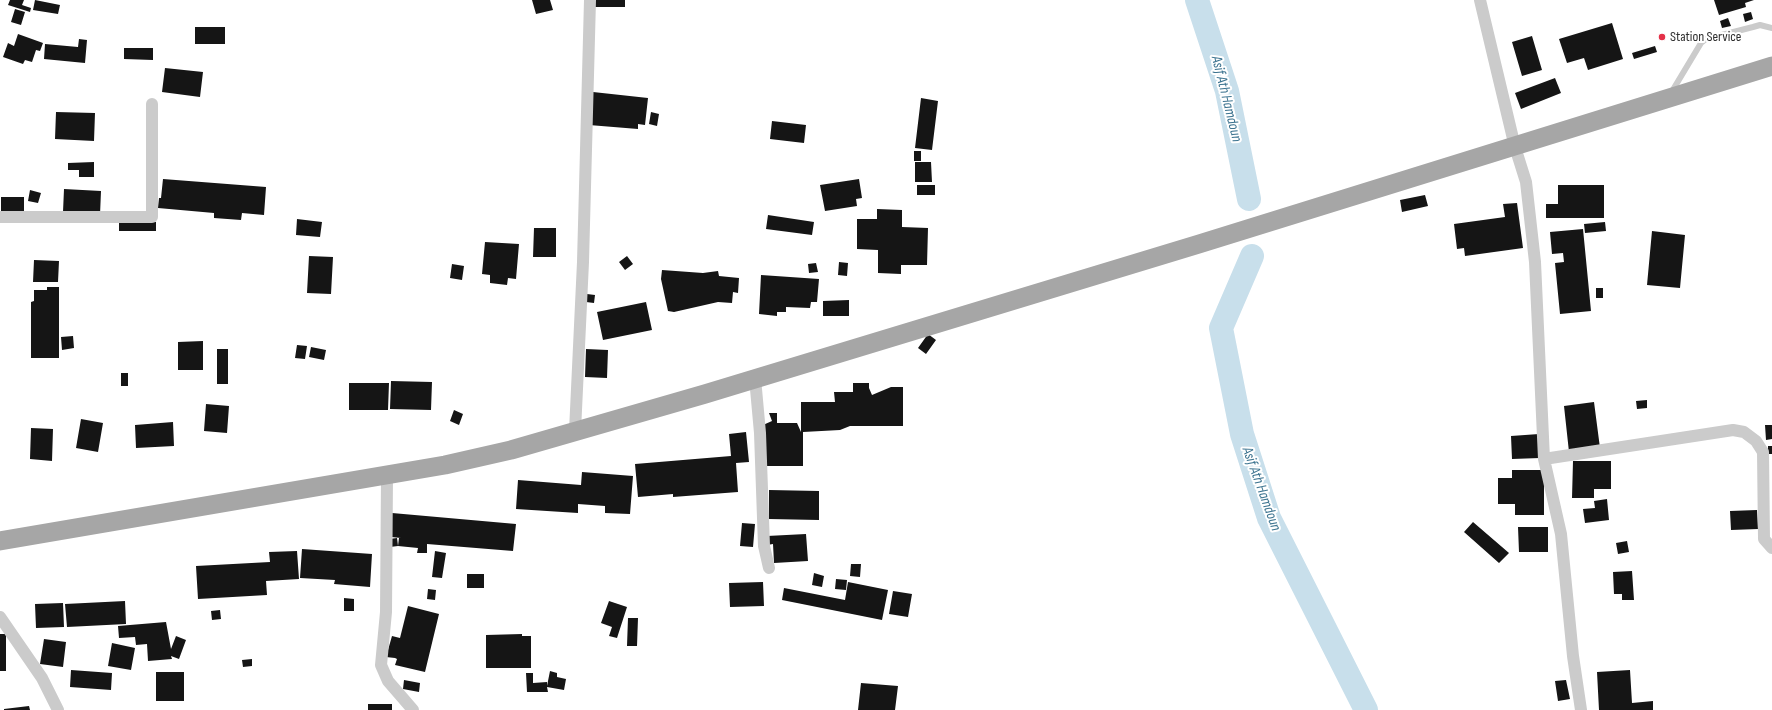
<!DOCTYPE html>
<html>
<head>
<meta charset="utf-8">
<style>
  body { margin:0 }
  canvas { display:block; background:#fff }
</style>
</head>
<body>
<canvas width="1772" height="710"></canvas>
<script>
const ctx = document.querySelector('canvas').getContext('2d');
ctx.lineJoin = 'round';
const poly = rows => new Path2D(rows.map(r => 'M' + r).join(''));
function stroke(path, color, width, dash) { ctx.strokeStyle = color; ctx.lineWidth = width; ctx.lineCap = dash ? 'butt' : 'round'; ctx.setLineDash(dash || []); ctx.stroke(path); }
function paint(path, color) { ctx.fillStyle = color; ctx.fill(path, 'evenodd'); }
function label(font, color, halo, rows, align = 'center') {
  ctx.font = font + ' "Sofia Sans Condensed",sans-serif'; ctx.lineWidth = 4; ctx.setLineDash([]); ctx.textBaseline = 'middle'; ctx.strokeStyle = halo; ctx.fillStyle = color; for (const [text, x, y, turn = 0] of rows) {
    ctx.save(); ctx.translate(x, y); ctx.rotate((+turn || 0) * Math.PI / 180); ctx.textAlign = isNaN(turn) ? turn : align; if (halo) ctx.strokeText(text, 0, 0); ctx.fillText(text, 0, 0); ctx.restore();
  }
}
const river = poly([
  [1197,0,1227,91,1249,199],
  [1252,256,1221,328,1242,434,1269,518,1366,710]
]);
const building = poly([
  [10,0,24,0,22,5,31,8,30,12,8,5],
  [35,0,60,5,58,14,33,10],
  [532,0,550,0,553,10,536,14],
  [595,0,625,0,625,7,595,7],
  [1714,0,1754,0,1745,3,1746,7,1719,15],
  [15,9,25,12,21,25,11,22],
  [1751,12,1753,19,1745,22,1743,14],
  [1728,18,1731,26,1722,28,1720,21],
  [1612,23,1623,59,1588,70,1584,58,1567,63,1559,39],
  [195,27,225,27,225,44,195,44],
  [18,34,43,43,40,51,36,50,32,62,25,60,23,64,3,57,8,43,14,46],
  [1532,36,1542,70,1522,76,1512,42],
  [79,39,87,40,85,63,44,59,45,44,78,47],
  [1655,46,1657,52,1634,59,1632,53],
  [124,48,153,48,153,60,124,59],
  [165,68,203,72,200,97,162,92],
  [1555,78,1561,93,1521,109,1515,93],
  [593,92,648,98,645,125,638,124,638,129,589,125],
  [921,98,938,101,932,150,915,148],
  [56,112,95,113,94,141,55,139],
  [651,112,659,114,657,126,649,124],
  [772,121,806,125,804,143,770,139],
  [914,151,921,151,921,161,914,161],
  [94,162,94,177,79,177,79,170,68,170,68,163],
  [915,162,931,162,932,182,915,182],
  [163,179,266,187,264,215,242,213,241,220,214,218,214,213,158,208,159,198,161,198],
  [859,179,862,198,856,199,857,206,825,211,820,185],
  [917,185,935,185,935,195,917,195],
  [1558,185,1604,185,1604,218,1546,218,1546,204,1558,204],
  [64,189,101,191,100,215,63,212],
  [30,190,41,193,38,203,28,201],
  [1425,195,1428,206,1402,212,1400,200],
  [1,197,24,197,24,212,1,213],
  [1517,203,1523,248,1465,256,1464,248,1457,249,1454,224,1505,217,1503,204],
  [877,209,902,210,902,227,928,228,927,265,901,265,901,274,878,273,878,250,857,249,857,219,877,219],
  [768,215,814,222,812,235,766,229],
  [297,219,322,222,320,237,296,235],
  [119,221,156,222,156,231,119,231],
  [1605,222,1606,231,1585,233,1584,224],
  [534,228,556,228,556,257,533,257],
  [1583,229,1591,311,1560,314,1555,263,1564,262,1563,253,1552,254,1550,232],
  [1652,231,1685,235,1680,288,1647,285],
  [485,242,519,244,516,279,508,278,507,285,490,283,490,275,482,274],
  [309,256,333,257,331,294,307,293],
  [627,256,633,264,625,270,619,262],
  [34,260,59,261,58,282,33,282],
  [839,262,848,263,847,276,838,275],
  [816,263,818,272,809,273,808,264],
  [452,264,464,266,462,280,450,278],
  [662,270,703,273,718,271,719,276,739,278,738,293,733,292,732,303,718,302,674,312,668,311,661,279],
  [761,275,819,279,817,302,811,302,810,308,786,307,786,312,777,312,777,316,759,314],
  [47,287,59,287,59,358,31,358,31,302,34,301,34,290,47,290],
  [1596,288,1603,288,1603,298,1596,298],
  [587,294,595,295,594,303,586,302],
  [849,300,849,316,823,316,823,301],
  [646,302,652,330,603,340,597,312],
  [928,334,936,340,926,354,918,348],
  [73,336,74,348,62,350,61,337],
  [203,341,203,370,178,370,178,342],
  [297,345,307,346,305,359,295,358],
  [311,347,326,350,324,360,309,357],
  [217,349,228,349,228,384,217,384],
  [586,349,608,350,607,378,585,377],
  [121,373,128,373,128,386,121,386],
  [391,381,432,382,431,410,390,409],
  [349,383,389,383,388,410,349,410],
  [853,383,869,383,869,388,872,395,891,387,903,387,903,426,850,426,840,430,803,432,803,466,763,466,763,425,772,421,769,413,777,413,777,423,797,423,801,432,801,402,835,402,834,392,853,392],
  [1647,400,1647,408,1637,409,1636,401],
  [1594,402,1600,448,1569,452,1564,406],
  [206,404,229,406,227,433,204,431],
  [454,410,463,414,459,425,450,421],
  [81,419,103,423,98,452,76,448],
  [173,422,174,446,136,448,135,425],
  [1765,425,1772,425,1772,439,1766,440],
  [31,428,53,429,52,461,30,459],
  [746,432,749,462,736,463,738,492,673,497,673,494,638,497,635,464,731,456,729,434],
  [1539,434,1540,458,1512,459,1511,436],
  [1768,446,1772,446,1772,454,1768,454],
  [1573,461,1611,461,1611,489,1594,489,1594,498,1572,498],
  [1512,470,1544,470,1544,515,1515,515,1515,504,1498,504,1498,478,1512,478],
  [582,472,633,476,630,514,605,513,605,506,578,504,578,513,516,509,518,480,581,485],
  [769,490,819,491,819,520,769,519],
  [1607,499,1609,520,1585,523,1583,509,1595,508,1594,501],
  [1757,510,1758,529,1731,530,1730,511],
  [392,513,516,524,513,551,427,544,427,553,417,553,418,548,398,546,399,538,401,538,391,537],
  [1473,522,1509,553,1499,563,1464,532],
  [742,523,755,524,753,547,740,546],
  [1518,527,1548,527,1548,552,1519,552],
  [806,534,808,561,774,563,773,544,767,545,767,536],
  [397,538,398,546,390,547,389,539],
  [1627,541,1629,552,1618,554,1616,543],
  [302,549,372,554,370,587,334,584,335,580,300,578],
  [297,551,299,579,266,581,267,595,198,599,196,566,270,562,269,552],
  [435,551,446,553,442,578,432,577],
  [851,564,861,564,860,577,850,576],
  [1632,571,1634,600,1622,600,1622,594,1614,594,1613,572],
  [814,573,824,576,822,587,812,585],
  [467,574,484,574,484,588,467,588],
  [836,579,847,580,846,590,835,589],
  [763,582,764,606,730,607,729,583],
  [848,582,888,590,882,620,782,600,784,588,845,600],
  [428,589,436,590,435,600,427,599],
  [893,591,912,594,908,617,889,614],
  [344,598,354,599,354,611,344,611],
  [125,601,126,624,67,627,65,604],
  [609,601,627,607,617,638,609,636,612,627,601,623],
  [63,603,64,627,36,628,35,604],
  [408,606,439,614,425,672,395,665,397,659,395,658,386,657,392,636,400,638],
  [220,610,221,619,212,620,211,611],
  [628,618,638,618,637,646,627,646],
  [166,622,171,649,176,636,186,640,179,659,171,656,172,659,148,661,147,644,136,645,135,637,119,638,118,626],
  [0,634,6,634,6,671,0,671],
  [522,634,522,636,531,636,531,668,486,668,486,635],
  [44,639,66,642,63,667,40,664],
  [112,643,135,648,131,670,108,666],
  [252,659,252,666,243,667,242,660],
  [71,670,112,673,111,690,70,687],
  [1630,670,1632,703,1653,701,1653,710,1599,710,1597,672],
  [550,671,557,673,557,677,566,679,564,690,547,687,548,692,527,692,526,673,533,673,533,683,547,682,547,686],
  [156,672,184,672,184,701,156,701],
  [404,680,420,683,419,692,403,689],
  [1566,680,1570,699,1558,701,1555,681],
  [861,683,898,686,895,710,858,710],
  [368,704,392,704,392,710,368,710],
  [29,706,30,710,4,710,4,709]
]);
const lane = poly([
  [1671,93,1701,43,1706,39,1753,27,1760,25,1772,28]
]);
const street = poly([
  [1480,0,1515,147,1526,182,1535,262,1544,459,1561,534,1573,656,1581,710],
  [0,217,152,217,152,104],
  [755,378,760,433,764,546,769,568],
  [575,431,583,262,590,0],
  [1544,459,1733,430,1744,432,1756,441,1763,452,1764,539,1772,548],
  [387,476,386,612,381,665,388,681,413,710],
  [0,617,42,678,58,710]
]);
const primary = poly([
  [0,541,445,465,511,450,705,394,1199,244,1772,66]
]);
const markers = [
  [1662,37,4,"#e43148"]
];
const poiNames = [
  ["Station Service",1670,37]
];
const waterNames = [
  ["Asif Ath Hamdoun",1226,99,76],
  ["Asif Ath Hamdoun",1261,489,70]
];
stroke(river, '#c8dfeb', 24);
paint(building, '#151515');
stroke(lane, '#cbcbcb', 6);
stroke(street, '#cbcbcb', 12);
stroke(primary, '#a6a6a6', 19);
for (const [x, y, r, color] of markers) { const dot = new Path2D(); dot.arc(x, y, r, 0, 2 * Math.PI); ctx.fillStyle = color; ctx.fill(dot); stroke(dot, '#fff', 1.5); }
label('14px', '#2e2e2e', '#fff', poiNames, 'left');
label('italic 15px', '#3d7490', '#fff', waterNames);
</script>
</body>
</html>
